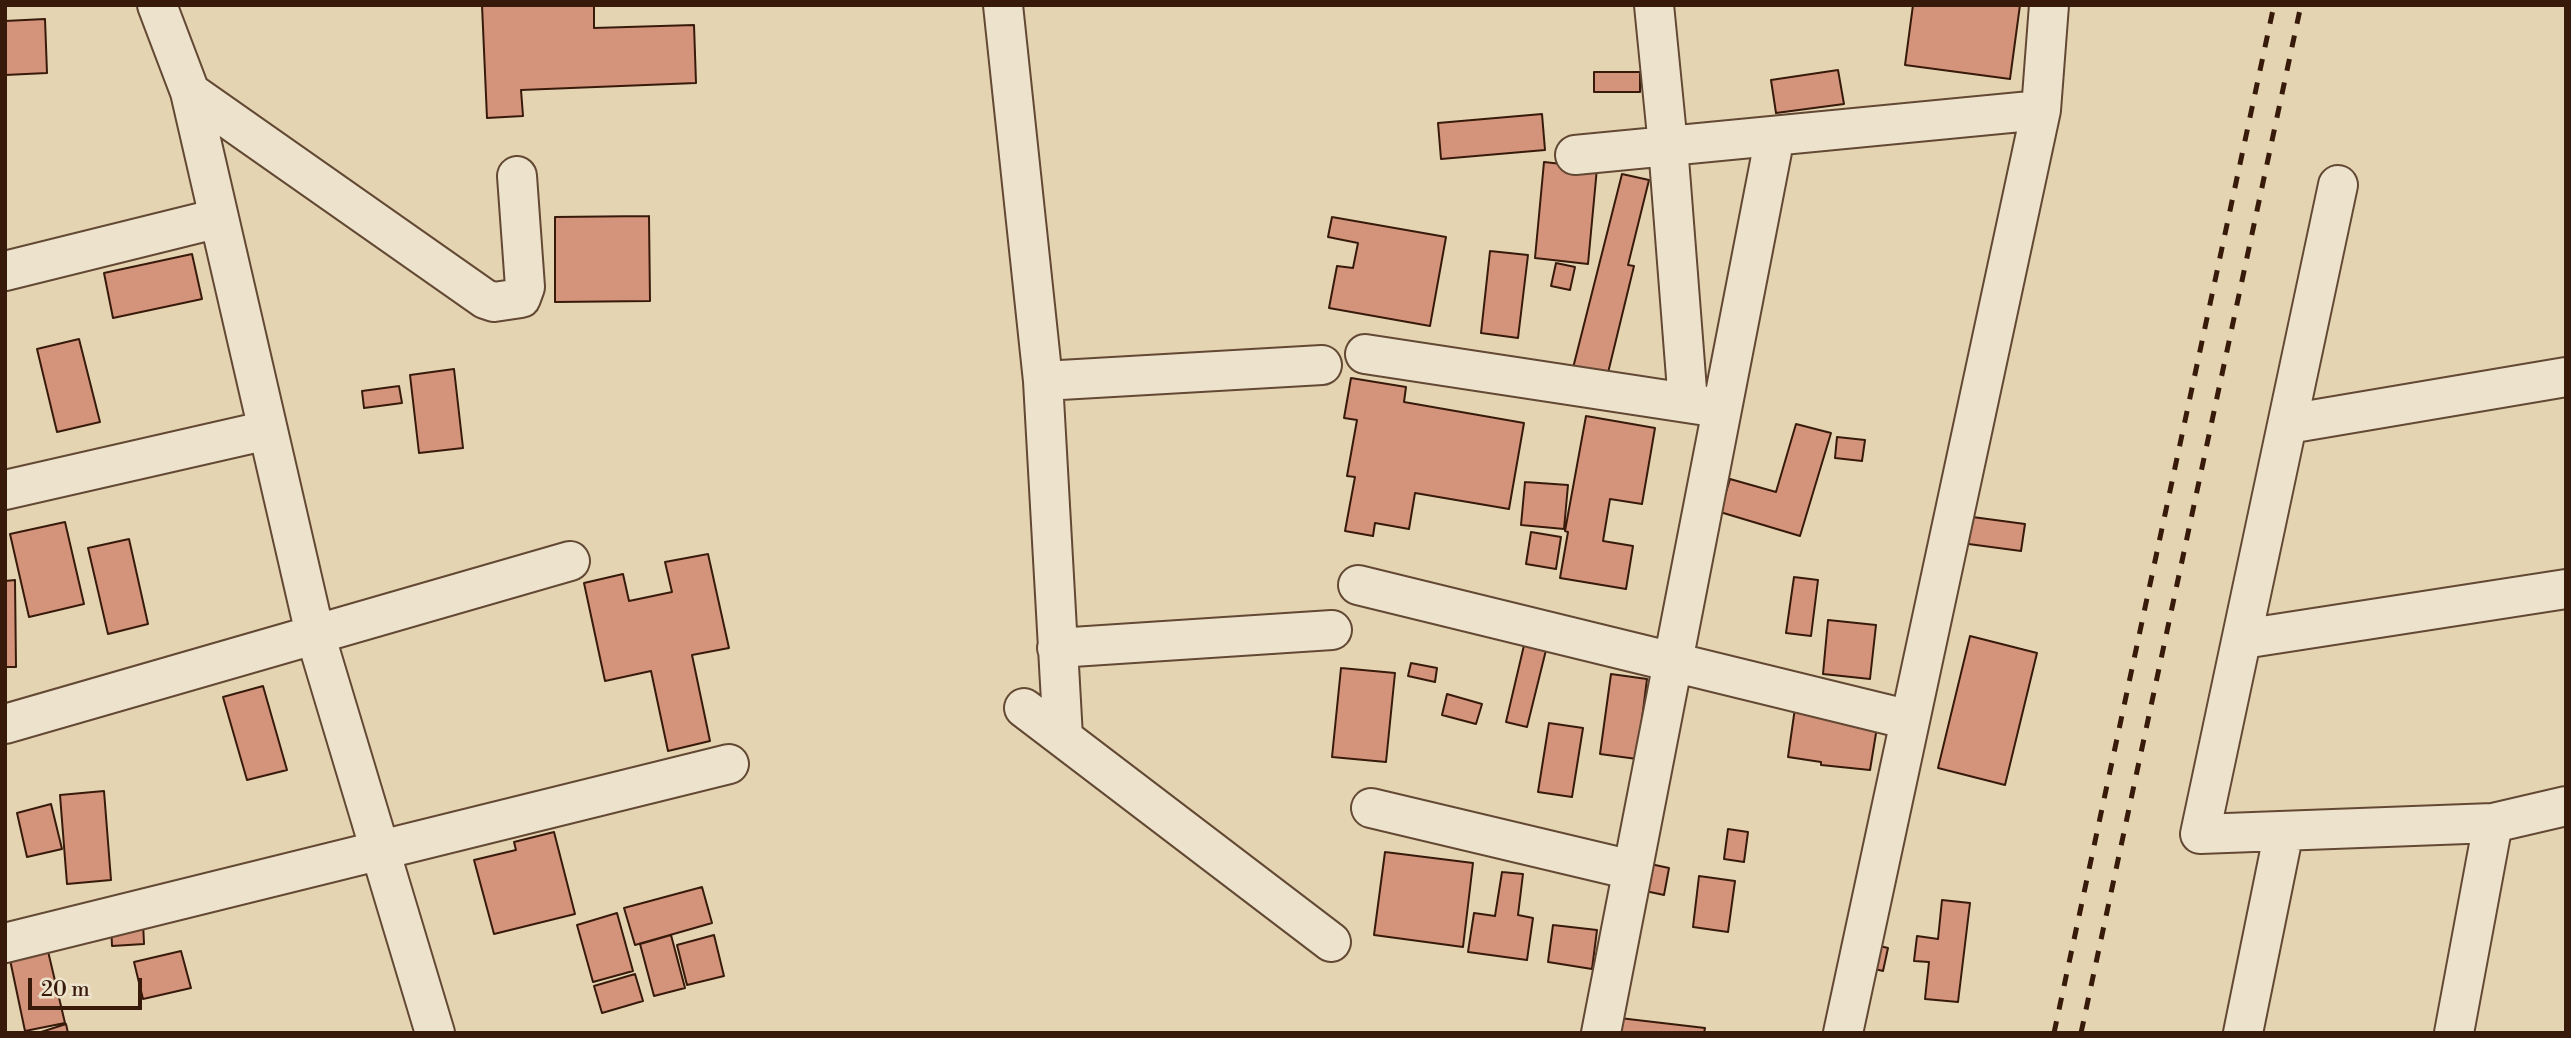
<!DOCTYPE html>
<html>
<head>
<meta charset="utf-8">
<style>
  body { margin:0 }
  #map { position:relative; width:2571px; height:1038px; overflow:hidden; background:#e4d4b1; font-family:"Libre Bodoni",serif }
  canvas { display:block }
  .frame { position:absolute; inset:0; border:7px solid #381a0b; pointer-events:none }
  .scale { position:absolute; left:28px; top:978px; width:114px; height:32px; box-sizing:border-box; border:4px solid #381a0b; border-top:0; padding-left:9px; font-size:21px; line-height:24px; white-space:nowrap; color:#381a0b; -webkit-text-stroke:5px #ede3cc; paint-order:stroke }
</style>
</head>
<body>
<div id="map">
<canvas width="2571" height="1038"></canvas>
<div class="frame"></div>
<div class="scale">20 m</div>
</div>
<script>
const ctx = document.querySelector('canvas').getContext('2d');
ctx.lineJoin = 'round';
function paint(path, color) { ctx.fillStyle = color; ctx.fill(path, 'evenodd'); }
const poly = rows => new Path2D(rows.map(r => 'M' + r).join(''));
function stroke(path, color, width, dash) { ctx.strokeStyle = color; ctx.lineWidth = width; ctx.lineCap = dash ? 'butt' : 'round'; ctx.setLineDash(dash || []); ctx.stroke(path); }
const building = poly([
  [482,5,594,5,594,28,694,25,696,83,521,90,523,116,487,118,482,5],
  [1913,5,2020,5,2010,79,1905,65,1913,5],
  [45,19,47,73,5,75,5,21,45,19],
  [1838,70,1844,104,1776,113,1771,80,1838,70],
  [1594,72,1640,72,1640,92,1594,92,1594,72],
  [1542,114,1545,150,1441,159,1438,123,1542,114],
  [1544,162,1597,168,1588,264,1535,258,1544,162],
  [1622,174,1649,180,1628,265,1634,266,1607,377,1573,368,1622,174],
  [649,216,650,301,555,302,555,217,649,216],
  [1332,217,1446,237,1430,326,1329,308,1337,266,1353,268,1358,243,1328,237,1332,217],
  [1490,251,1528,255,1518,338,1481,333,1490,251],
  [192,254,202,299,113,318,104,273,192,254],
  [1556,263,1575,267,1570,290,1551,286,1556,263],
  [79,339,100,422,57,432,37,349,79,339],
  [454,369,463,448,419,453,410,375,454,369],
  [1351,378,1406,387,1404,402,1524,423,1509,509,1415,493,1409,529,1375,523,1373,536,1345,531,1355,477,1347,476,1357,420,1344,418,1351,378],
  [399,386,402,403,364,408,362,391,399,386],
  [1586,416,1655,428,1642,504,1610,499,1603,541,1633,546,1626,589,1560,578,1568,532,1565,531,1586,416],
  [1796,424,1831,433,1800,536,1720,512,1730,479,1776,492,1796,424],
  [1837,437,1865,440,1862,461,1835,458,1837,437],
  [1525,482,1568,485,1564,529,1521,525,1525,482],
  [1965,516,2025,524,2021,551,1961,543,1965,516],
  [65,522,84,604,29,617,10,534,65,522],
  [1531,532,1561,537,1556,569,1526,564,1531,532],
  [129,539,148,624,108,634,88,548,129,539],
  [708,554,729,648,692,655,710,741,668,751,651,671,605,681,584,583,623,574,629,601,672,592,665,562,708,554],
  [1794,577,1818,580,1811,636,1786,633,1794,577],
  [15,580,16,667,5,667,5,581,15,580],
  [1828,620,1876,625,1870,679,1823,674,1828,620],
  [1970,636,2037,653,2005,785,1938,768,1970,636],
  [1525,641,1547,646,1527,727,1506,722,1525,641],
  [1411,663,1437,668,1435,682,1408,676,1411,663],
  [1341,668,1395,673,1386,762,1332,757,1341,668],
  [1611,674,1647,679,1637,759,1600,754,1611,674],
  [263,686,287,770,247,780,223,697,263,686],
  [1447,694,1482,704,1476,724,1442,715,1447,694],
  [1795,708,1878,721,1870,770,1821,765,1821,762,1788,757,1795,708],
  [1549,723,1583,728,1572,797,1538,792,1549,723],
  [104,791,111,880,67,884,60,795,104,791],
  [51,804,62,849,27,857,17,813,51,804],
  [1728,829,1748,832,1744,862,1724,859,1728,829],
  [554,832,575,914,494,934,474,860,516,850,514,842,554,832],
  [1385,852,1473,863,1463,947,1374,935,1385,852],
  [1641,862,1669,868,1664,895,1636,889,1641,862],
  [1502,872,1523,874,1518,915,1533,918,1527,960,1468,952,1474,913,1495,916,1502,872],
  [1699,876,1735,881,1728,932,1693,927,1699,876],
  [702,887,712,923,635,945,624,908,702,887],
  [1942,900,1970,903,1958,1002,1925,999,1929,962,1914,961,1917,936,1938,939,1942,900],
  [617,913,633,971,593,982,577,925,617,913],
  [143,922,144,944,112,946,111,923,143,922],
  [1553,925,1597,930,1592,969,1548,962,1553,925],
  [671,935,685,988,654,996,640,944,671,935],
  [714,935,724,976,687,985,677,945,714,935],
  [1872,944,1888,948,1883,971,1867,967,1872,944],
  [47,947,65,1023,25,1031,9,955,47,947],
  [181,951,191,988,143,999,134,962,181,951],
  [635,974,643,1001,602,1013,594,986,635,974],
  [1611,1017,1705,1028,1704,1033,1610,1033,1611,1017],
  [66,1024,68,1033,38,1033,66,1024]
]);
const minor = poly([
  [157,5,190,92,315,634,435,1033],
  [1003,5,1043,381,1063,737],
  [1654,5,1668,146,1688,403],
  [190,92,485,299,494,302,521,298,525,287,517,176],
  [1575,155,2041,110],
  [2338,185,2200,834,2493,823,2566,806],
  [5,271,219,218],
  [1365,354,1713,407],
  [1043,381,1322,365],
  [2288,424,2566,377],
  [5,490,268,430],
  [1358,585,1910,720],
  [2243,639,2566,589],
  [1057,648,1332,630],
  [1024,708,1331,942],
  [5,724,570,561],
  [1371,808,1632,870],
  [5,943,729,764],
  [1601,1033,1775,136],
  [1843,1033,2041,110,2049,5],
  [2243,1033,2284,831],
  [2454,1033,2493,823]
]);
const rail = poly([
  [2054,1033,2274,5],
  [2081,1033,2301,5]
]);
paint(building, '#d4947c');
stroke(building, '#381a0b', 2);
stroke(minor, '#634834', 42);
stroke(minor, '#ede3cc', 38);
stroke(rail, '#381a0b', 5, [12, 12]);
</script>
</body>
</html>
